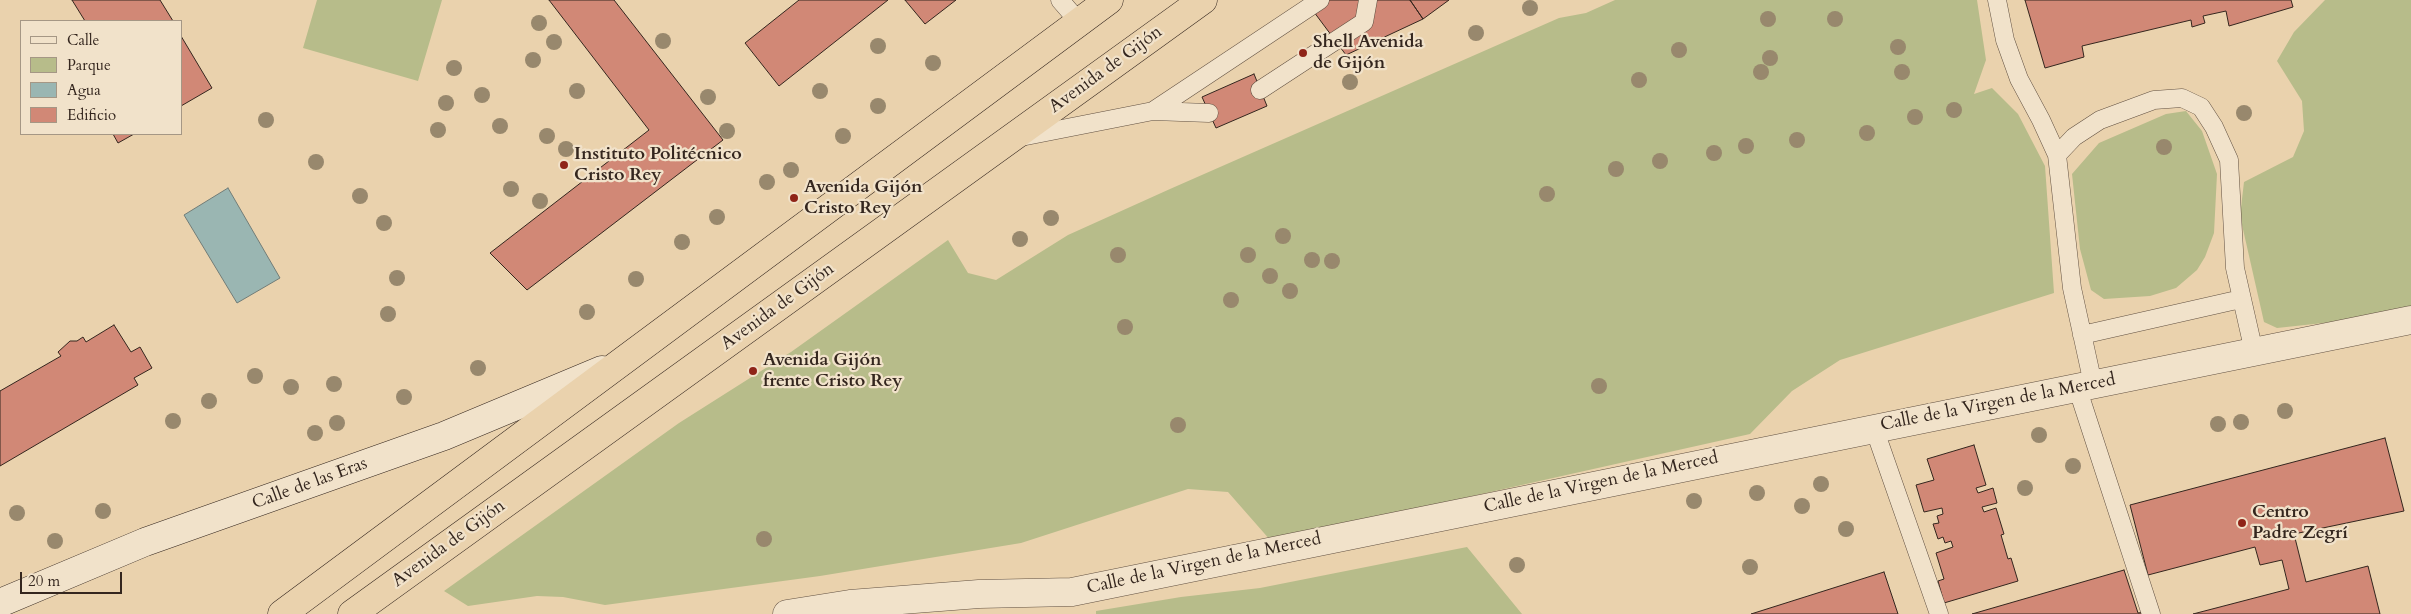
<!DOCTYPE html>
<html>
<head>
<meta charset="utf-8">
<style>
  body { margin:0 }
  #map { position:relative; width:2411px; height:614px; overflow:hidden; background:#ead2ad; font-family:Cardo,serif }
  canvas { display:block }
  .legend { position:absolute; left:20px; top:20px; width:162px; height:115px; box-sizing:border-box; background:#f1e2ca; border:1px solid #a59785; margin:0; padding:6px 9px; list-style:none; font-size:15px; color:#34261e }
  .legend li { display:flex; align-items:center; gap:10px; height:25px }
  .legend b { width:25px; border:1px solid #a59785 }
  .scale { position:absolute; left:20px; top:572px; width:102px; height:22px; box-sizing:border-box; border:2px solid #34261e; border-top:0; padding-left:6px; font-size:15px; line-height:18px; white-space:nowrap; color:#34261e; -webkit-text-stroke:4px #f1e2ca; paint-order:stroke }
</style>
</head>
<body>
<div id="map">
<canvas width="2411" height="614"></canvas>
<ul class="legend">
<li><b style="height:6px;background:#f1e2ca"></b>Calle</li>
<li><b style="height:14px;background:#b7bc8a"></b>Parque</li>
<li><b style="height:14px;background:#9ab6b2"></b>Agua</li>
<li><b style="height:14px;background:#d18876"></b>Edificio</li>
</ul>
<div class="scale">20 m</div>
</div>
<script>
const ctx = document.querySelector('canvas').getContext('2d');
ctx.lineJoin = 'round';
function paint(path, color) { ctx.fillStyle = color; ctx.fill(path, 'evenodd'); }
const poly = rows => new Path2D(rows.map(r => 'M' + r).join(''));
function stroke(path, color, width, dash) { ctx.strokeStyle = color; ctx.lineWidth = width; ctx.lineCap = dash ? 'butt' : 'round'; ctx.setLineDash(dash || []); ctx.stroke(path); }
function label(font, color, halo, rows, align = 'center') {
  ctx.font = font + ' Cardo,serif'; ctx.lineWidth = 4.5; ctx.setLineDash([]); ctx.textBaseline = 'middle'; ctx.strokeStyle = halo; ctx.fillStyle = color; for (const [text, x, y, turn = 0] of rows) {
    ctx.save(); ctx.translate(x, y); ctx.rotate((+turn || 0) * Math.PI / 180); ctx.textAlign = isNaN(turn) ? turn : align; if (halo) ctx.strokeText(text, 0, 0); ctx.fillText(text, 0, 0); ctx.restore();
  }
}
const green = poly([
  [317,0,442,0,418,81,303,48],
  [1615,0,1977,0,1986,60,1974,94,1992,88,2018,114,2045,166,2054,293,1840,360,1792,391,1750,434,1271,541,1228,492,1188,489,1021,543,820,576,605,605,563,597,537,596,468,606,444,591,679,423,791,352,948,240,968,273,996,280,1068,235,1170,189,1559,18,1586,13],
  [2325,0,2411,0,2411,307,2342,321,2277,328,2264,322,2240,216,2244,182,2293,157,2304,131,2302,101,2277,61,2294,32],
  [2186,111,2202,131,2217,174,2214,233,2205,257,2197,270,2176,288,2150,296,2104,299,2091,290,2080,249,2072,174,2099,143,2166,114],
  [1467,547,1522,614,1096,614,1096,611,1181,597,1260,588]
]);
const water = poly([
  [228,188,280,278,237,303,184,215,228,188]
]);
const building = poly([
  [72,0,160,0,173,21,85,21,72,0],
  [549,0,614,0,723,140,527,290,490,253,649,130,549,0],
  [799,0,888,0,779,86,745,43,799,0],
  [905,0,956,0,925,24,905,0],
  [1324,0,1410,0,1423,19,1346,55,1311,8,1324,0],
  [1410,0,1449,0,1423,19,1410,0],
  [2025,0,2291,0,2293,7,2229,26,2226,11,2203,16,2205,23,2192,27,2191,20,2082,46,2084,57,2045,68,2025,0],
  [181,36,212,88,181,106,181,36],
  [1254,74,1267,106,1216,128,1202,97,1254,74],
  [113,134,134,134,118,143,113,134],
  [114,325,131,352,140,347,152,368,134,378,138,385,0,466,0,391,61,356,58,352,70,341,77,341,83,337,86,342,114,325],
  [2385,438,2404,511,2294,534,2306,582,2368,566,2380,614,2193,614,2289,589,2282,560,2260,565,2255,547,2148,575,2130,505,2385,438],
  [1974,445,1986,485,1976,488,1978,493,1993,488,1997,503,1982,507,1984,512,1996,508,2004,534,2001,535,2008,559,2011,558,2018,581,1944,603,1938,581,1944,579,1936,553,1953,547,1951,541,1945,543,1943,537,1938,539,1933,524,1939,523,1937,516,1943,514,1942,508,1924,512,1916,485,1934,480,1927,459,1974,445],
  [2124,570,2138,613,2145,612,2146,614,1972,614,2124,570],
  [1884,572,1898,614,1751,614,1884,572]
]);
const service = poly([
  [1060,0,1079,22],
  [1997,0,2005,40,2019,79,2041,120,2057,155],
  [1260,90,1364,22,1368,0],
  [1153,111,1209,113],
  [1021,137,1153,111,1320,0],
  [2082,335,2241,299],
  [2093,384,2072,288,2057,155,2074,137,2100,120,2154,100,2182,98,2201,107,2214,127,2229,160,2235,268,2254,352],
  [2077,387,2151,614],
  [1874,428,1939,614]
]);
const minor = poly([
  [787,614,850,604,979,594,1072,592,2411,320]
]);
const secondary = poly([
  [0,603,145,542,444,436,602,370]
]);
const trunk = poly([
  [282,614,1109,0],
  [352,614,1203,0]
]);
const trees = [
  [1530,8],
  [1768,19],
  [1835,19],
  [539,23],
  [1476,33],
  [663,41],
  [554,42],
  [878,46],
  [1898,47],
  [1679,50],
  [1770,58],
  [533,60],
  [933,63],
  [454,68],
  [1761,72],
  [1902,72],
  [1639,80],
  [1350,82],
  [577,91],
  [820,91],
  [482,95],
  [708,97],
  [446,103],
  [878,106],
  [1954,110],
  [2244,113],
  [1915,117],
  [266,120],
  [500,126],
  [438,130],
  [727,131],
  [1867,133],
  [547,136],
  [843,136],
  [1797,140],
  [1746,146],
  [2164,147],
  [566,149],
  [1714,153],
  [1660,161],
  [316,162],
  [1616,169],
  [791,170],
  [767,182],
  [511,189],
  [1547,194],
  [360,196],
  [540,201],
  [717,217],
  [1051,218],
  [384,223],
  [1283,236],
  [1020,239],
  [682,242],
  [1118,255],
  [1248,255],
  [1312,260],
  [1332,261],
  [1270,276],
  [397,278],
  [636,279],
  [1290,291],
  [1231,300],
  [587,312],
  [388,314],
  [1125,327],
  [478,368],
  [255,376],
  [334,384],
  [1599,386],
  [291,387],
  [404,397],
  [209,401],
  [2285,411],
  [173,421],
  [2241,422],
  [337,423],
  [2218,424],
  [1178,425],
  [315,433],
  [2039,435],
  [2073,466],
  [1821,484],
  [2025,488],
  [1757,493],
  [1694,501],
  [1802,506],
  [103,511],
  [17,513],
  [1846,529],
  [764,539],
  [55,541],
  [1517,565],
  [1750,567]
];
const markers = [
  [1303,53,5,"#8f2418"],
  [564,165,5,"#8f2418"],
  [794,198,5,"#8f2418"],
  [753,371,5,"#8f2418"],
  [2242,523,5,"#8f2418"]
];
const poiNames = [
  ["Shell Avenida",1313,43],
  ["de Gijón",1313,64],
  ["Instituto Politécnico",574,155],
  ["Cristo Rey",574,176],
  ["Avenida Gijón",804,188],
  ["Cristo Rey",804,209],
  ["Avenida Gijón",763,361],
  ["frente Cristo Rey",763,382],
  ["Centro",2252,513],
  ["Padre Zegrí",2252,534]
];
const streetNames = [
  ["Avenida de Gijón",1106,70,-36],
  ["Avenida de Gijón",778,307,-36],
  ["Calle de la Virgen de la Merced",1998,403,-11],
  ["Calle de la Virgen de la Merced",1601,483,-12],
  ["Calle de las Eras",310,484,-20],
  ["Avenida de Gijón",449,544,-36],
  ["Calle de la Virgen de la Merced",1204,564,-12]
];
paint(green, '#b7bc8a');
paint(water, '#9ab6b2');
stroke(water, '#717c77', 1);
paint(building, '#d18876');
stroke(building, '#34261e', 1);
stroke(service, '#625142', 19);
stroke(minor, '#625142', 29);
stroke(secondary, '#34261e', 29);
stroke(trunk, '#34261e', 29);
stroke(service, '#f1e2ca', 18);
stroke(minor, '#f1e2ca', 28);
stroke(secondary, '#f1e2ca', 28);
stroke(trunk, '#ead2ad', 28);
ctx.fillStyle = '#98886d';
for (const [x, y] of trees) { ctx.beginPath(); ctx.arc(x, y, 8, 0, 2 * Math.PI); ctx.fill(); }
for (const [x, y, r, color] of markers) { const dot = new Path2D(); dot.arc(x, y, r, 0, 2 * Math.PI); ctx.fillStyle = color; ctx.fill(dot); stroke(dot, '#f1e2ca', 2); }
label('bold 18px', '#34261e', '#f1e2ca', poiNames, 'left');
label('18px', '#34261e', '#f1e2ca', streetNames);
</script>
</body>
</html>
